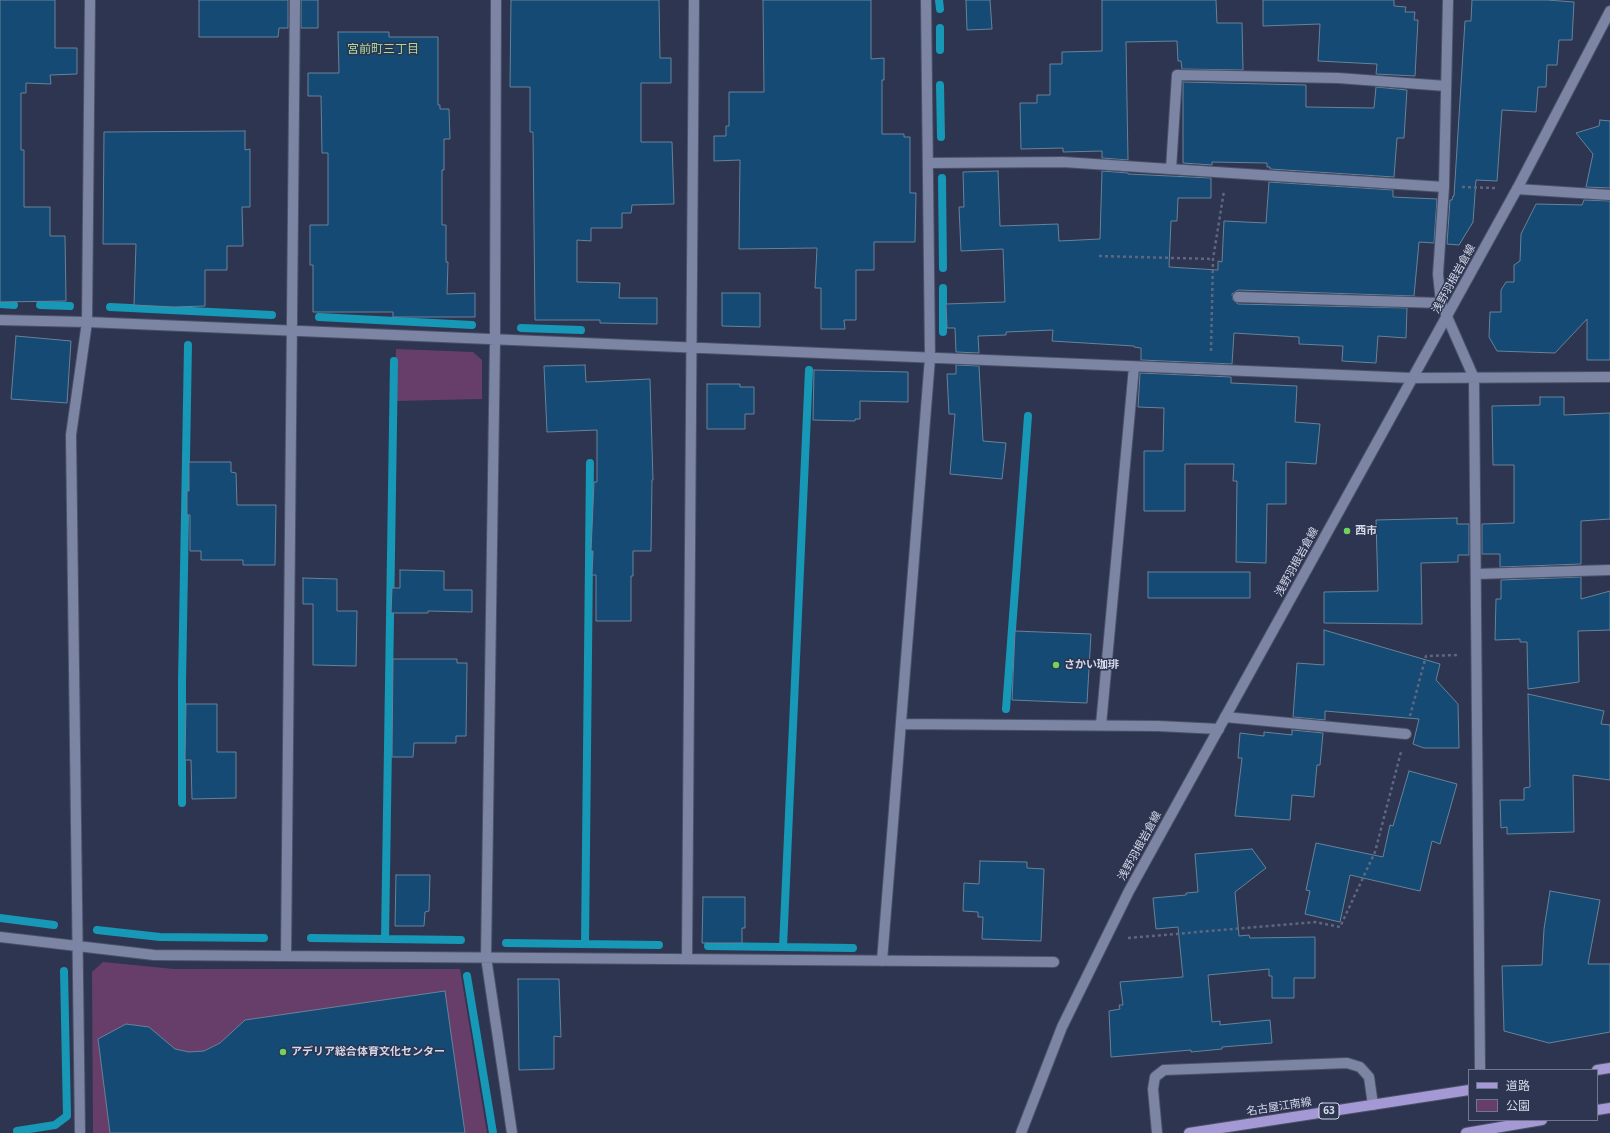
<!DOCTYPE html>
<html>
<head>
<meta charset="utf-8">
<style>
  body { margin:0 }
  #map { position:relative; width:1610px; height:1133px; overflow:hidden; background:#2e3550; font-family:"Open Sans","Noto Sans JP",sans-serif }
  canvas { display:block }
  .legend { position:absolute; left:1468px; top:1069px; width:130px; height:52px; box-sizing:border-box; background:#2e3550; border:1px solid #70778e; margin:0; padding:5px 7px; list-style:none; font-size:12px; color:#d4d9ea }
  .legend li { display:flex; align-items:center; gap:8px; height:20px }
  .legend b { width:20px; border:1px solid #70778e }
</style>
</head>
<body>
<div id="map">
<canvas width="1610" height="1133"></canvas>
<ul class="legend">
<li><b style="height:5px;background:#a499d4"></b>道路</li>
<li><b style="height:11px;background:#673e6a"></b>公園</li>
</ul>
</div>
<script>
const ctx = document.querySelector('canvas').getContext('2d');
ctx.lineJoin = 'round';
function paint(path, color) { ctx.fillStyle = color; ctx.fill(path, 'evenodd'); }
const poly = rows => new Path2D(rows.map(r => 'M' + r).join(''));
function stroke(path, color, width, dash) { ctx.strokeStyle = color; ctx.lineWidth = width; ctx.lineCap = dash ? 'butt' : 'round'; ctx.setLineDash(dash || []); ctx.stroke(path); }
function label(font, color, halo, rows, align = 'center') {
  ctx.font = font + ' "Open Sans","Noto Sans JP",sans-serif'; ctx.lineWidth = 3; ctx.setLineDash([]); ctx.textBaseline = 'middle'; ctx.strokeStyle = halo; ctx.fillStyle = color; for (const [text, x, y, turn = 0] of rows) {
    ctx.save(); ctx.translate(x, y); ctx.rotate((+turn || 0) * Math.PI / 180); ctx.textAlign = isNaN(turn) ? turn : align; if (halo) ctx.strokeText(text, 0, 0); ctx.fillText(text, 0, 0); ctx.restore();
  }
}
const green = poly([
  [396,349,473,352,482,360,482,399,395,401],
  [103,962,174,969,460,969,487,1133,93,1133,92,972]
]);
const stream = poly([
  [939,0,940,9],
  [940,28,940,50],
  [940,85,941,137],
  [942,178,943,268],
  [943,288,943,332],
  [0,304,14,305],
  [40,305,70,306],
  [110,307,272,315],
  [319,317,472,325],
  [521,328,581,330],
  [1006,709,1028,416],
  [182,803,182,682,188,345],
  [0,918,54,925],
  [97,930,160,937,264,938],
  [311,938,461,940],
  [385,939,394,361],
  [506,943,659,945],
  [585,944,590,463],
  [708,946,853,948],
  [783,947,809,370],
  [467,976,493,1133],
  [17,1131,55,1125,67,1116,64,971]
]);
const building = poly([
  [0,0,55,0,55,48,77,48,77,74,50,75,51,84,26,83,26,93,21,93,21,150,24,150,24,207,50,207,50,236,65,236,66,301,0,302,0,0],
  [199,0,288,0,288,28,279,28,278,37,199,37,199,0],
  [301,0,318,0,318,28,301,28,301,0],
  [511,0,659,0,660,58,671,58,671,83,641,83,641,142,672,142,674,204,632,205,631,213,622,213,622,228,591,228,591,241,577,240,577,282,620,283,619,298,657,298,657,324,600,323,600,320,535,320,533,132,530,132,530,87,510,87,511,0],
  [763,0,871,0,871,59,884,58,884,80,882,80,882,134,904,134,904,137,910,137,910,193,916,193,915,242,874,242,874,270,856,270,856,320,844,320,845,329,821,329,821,288,815,288,817,248,739,249,740,160,714,161,714,136,726,136,726,126,729,126,729,92,764,92,763,0],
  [966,0,990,0,992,29,967,30,966,0],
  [1102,0,1216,0,1217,23,1242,23,1243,70,1182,69,1181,61,1178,61,1177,41,1126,42,1128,160,1102,158,1102,151,1063,152,1063,148,1021,149,1020,103,1037,103,1037,95,1050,95,1050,64,1062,64,1062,52,1102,51,1102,0],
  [1263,0,1394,0,1394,6,1406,7,1405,12,1415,12,1414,20,1418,20,1415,76,1376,74,1377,64,1318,61,1320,24,1263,26,1263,0],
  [1472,0,1547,0,1574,2,1572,40,1559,40,1557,65,1547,65,1546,87,1538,87,1536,112,1502,110,1497,181,1476,180,1473,222,1459,245,1447,244,1450,200,1452,200,1453,196,1454,196,1465,21,1471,21,1472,0],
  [338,32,389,32,389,37,438,37,438,105,440,105,440,109,449,109,450,139,444,139,444,170,442,170,442,225,446,225,446,262,448,262,447,294,475,293,475,317,393,317,393,312,313,312,313,265,310,265,310,225,328,225,328,153,322,153,321,96,308,96,308,73,339,73,338,32],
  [1183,82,1306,85,1306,107,1374,108,1376,87,1407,90,1404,138,1397,138,1394,177,1270,169,1270,167,1267,167,1267,163,1212,162,1212,165,1183,163,1183,82],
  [1600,120,1610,121,1610,188,1586,187,1593,154,1576,133,1599,126,1600,120],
  [245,131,245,150,250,149,250,207,242,207,243,246,227,246,227,270,205,270,205,306,174,307,134,305,136,244,103,244,104,132,245,131],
  [998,171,1000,226,1058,224,1059,241,1100,239,1102,171,1128,173,1128,174,1211,178,1211,198,1178,198,1177,221,1171,221,1169,267,1218,270,1218,261,1222,262,1224,221,1266,223,1269,182,1393,190,1393,197,1437,199,1434,243,1419,242,1414,296,1238,290,1232,294,1233,300,1238,304,1407,308,1406,338,1378,336,1376,363,1342,361,1343,346,1299,344,1299,337,1234,333,1232,364,1141,360,1141,348,1134,347,1134,346,1052,341,1053,330,1006,332,1006,335,978,336,979,353,956,352,955,328,947,328,946,304,1005,302,1003,249,961,251,959,207,964,207,963,172,998,171],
  [1584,200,1610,201,1610,360,1587,360,1587,319,1555,353,1497,351,1489,337,1490,312,1501,312,1501,290,1506,282,1514,282,1514,265,1520,261,1521,234,1536,204,1582,205,1584,200],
  [722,293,760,293,760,327,722,326,722,293],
  [16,336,71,341,67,403,11,399,16,336],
  [585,365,586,382,650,379,653,480,652,480,651,551,633,551,633,576,631,576,631,621,596,621,596,575,592,575,593,551,591,551,594,482,597,482,597,430,547,432,544,366,585,365],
  [956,365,979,366,983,441,1006,443,1002,479,950,474,955,414,949,414,947,374,956,374,956,365],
  [814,370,908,372,908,402,860,401,860,419,855,419,855,421,813,420,814,370],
  [1140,373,1231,377,1231,383,1297,386,1295,422,1320,424,1316,464,1286,462,1286,504,1267,504,1266,563,1236,562,1237,481,1233,481,1234,464,1185,464,1185,511,1144,511,1144,451,1163,451,1164,408,1138,407,1140,373],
  [707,384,740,384,740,387,754,387,754,414,745,414,745,429,707,429,707,384],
  [1540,397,1564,397,1564,415,1610,413,1610,519,1581,521,1581,564,1500,567,1500,554,1482,554,1482,524,1514,523,1514,465,1493,465,1492,406,1540,405,1540,397],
  [189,462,231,462,231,472,236,473,237,505,276,505,275,565,243,565,243,560,201,560,201,551,190,551,190,515,187,515,187,491,189,491,189,462],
  [1457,518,1457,524,1469,524,1469,555,1458,555,1458,562,1421,563,1422,624,1324,623,1324,592,1378,591,1376,520,1457,518],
  [400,570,444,571,444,590,472,590,472,612,428,611,428,613,391,613,392,588,400,588,400,570],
  [1148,572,1250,572,1250,598,1148,598,1148,572],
  [1581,577,1581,599,1610,591,1610,630,1578,631,1579,682,1528,689,1527,642,1520,642,1520,639,1495,640,1496,599,1501,599,1501,580,1581,577],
  [303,578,337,579,337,611,357,611,356,666,313,665,313,604,303,604,303,578],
  [1324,630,1440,664,1436,680,1458,704,1459,748,1424,748,1413,744,1419,719,1325,711,1325,720,1293,717,1297,663,1324,665,1324,630],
  [1015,631,1091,634,1087,703,1012,700,1015,631],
  [393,659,457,659,457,663,467,663,466,736,456,736,456,743,414,743,413,757,392,757,393,659],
  [1528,694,1604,711,1601,724,1610,725,1610,780,1573,775,1574,832,1507,834,1507,827,1501,828,1500,800,1524,800,1524,788,1530,787,1528,694],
  [186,704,217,704,217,752,236,752,236,798,192,799,191,760,185,760,186,704],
  [1292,730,1323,733,1320,765,1317,765,1314,797,1292,795,1290,820,1235,816,1242,758,1238,758,1240,733,1264,736,1264,732,1292,735,1292,730],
  [1409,771,1457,784,1440,844,1432,841,1420,891,1350,875,1340,922,1305,914,1310,891,1306,890,1316,843,1383,857,1390,825,1393,826,1409,771],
  [1252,849,1266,868,1235,892,1239,936,1249,935,1250,938,1315,937,1315,978,1294,978,1294,998,1272,998,1272,976,1269,976,1269,969,1208,975,1212,1022,1220,1021,1220,1025,1270,1020,1272,1043,1222,1047,1222,1049,1191,1052,1191,1050,1111,1057,1109,1011,1120,1009,1119,1005,1123,1005,1120,982,1183,977,1178,927,1156,929,1153,898,1186,895,1186,893,1198,892,1195,854,1252,849],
  [980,861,1027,862,1027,868,1044,869,1041,941,982,939,983,917,978,917,978,912,963,911,964,883,979,884,980,861],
  [396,875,430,875,429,911,425,912,424,926,395,926,396,875],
  [1550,891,1600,900,1588,964,1610,964,1610,1032,1549,1043,1504,1031,1502,966,1542,965,1544,929,1550,891],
  [703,897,745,897,745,928,742,928,742,943,702,943,703,897],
  [518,979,559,979,561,1037,554,1036,554,1069,519,1070,518,979],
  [445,991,465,1133,110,1133,98,1039,126,1024,149,1027,175,1049,189,1052,204,1051,220,1043,245,1020,445,991]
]);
const path = poly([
  [1462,187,1495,188],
  [1099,256,1213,259],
  [1211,351,1213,259,1224,191],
  [1410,716,1426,656,1458,655],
  [1128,938,1315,922,1340,927,1375,852,1401,752]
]);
const lane = poly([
  [1476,574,1610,570]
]);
const street = poly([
  [496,0,495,339,486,957,512,1133],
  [1448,0,1444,187,1438,274,1441,303,1474,378,1480,1070],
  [928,163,1063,162,1444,187],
  [1171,169,1177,75,1338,78,1446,86],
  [1517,189,1610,195],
  [1238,297,1441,303],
  [0,320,87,322,1412,378,1610,377],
  [1225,717,1406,734],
  [901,724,1158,726,1219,729],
  [1101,725,1134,367],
  [0,937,154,955,1054,962],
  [286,956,295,0],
  [687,959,694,0],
  [882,961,930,358,926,0],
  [80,1133,71,435,87,322,90,0],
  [1157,1133,1153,1089,1155,1077,1164,1070,1347,1063,1360,1067,1369,1077,1373,1105]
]);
const secondary = poly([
  [1021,1133,1062,1027,1129,891,1517,189,1610,11]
]);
const primary = poly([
  [1597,1070,1610,1068],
  [1597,1110,1610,1108],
  [1189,1133,1469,1090],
  [1466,1133,1542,1120]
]);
const markers = [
  [1347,531,4,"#70d35f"],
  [1056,665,4,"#70d35f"],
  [283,1052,4,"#70d35f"]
];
const shields = [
  [1329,1111,20]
];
const shieldNames = [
  ["63",1329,1111]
];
const streetNames = [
  ["浅野羽根岩倉線",1454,279,-61],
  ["浅野羽根岩倉線",1297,562,-61],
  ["浅野羽根岩倉線",1140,846,-61],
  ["名古屋江南線",1279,1107,-9]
];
const poiNames = [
  ["西市",1355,531],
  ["さかい珈琲",1064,665],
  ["アデリア総合体育文化センター",291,1052]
];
const neighbourhoodNames = [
  ["宮前町三丁目",383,50]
];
paint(green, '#673e6a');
stroke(stream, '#1698b6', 8);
paint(building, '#144a73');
stroke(building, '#68829a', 1);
stroke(lane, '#4c5168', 12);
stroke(street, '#4c5168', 12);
stroke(secondary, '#4c5168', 12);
stroke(primary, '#4c5168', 12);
stroke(path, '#60667e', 2.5, [3, 3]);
stroke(lane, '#7c85a4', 10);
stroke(street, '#7c85a4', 10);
stroke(secondary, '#7c85a4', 10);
stroke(primary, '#a499d4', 10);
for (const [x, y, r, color] of markers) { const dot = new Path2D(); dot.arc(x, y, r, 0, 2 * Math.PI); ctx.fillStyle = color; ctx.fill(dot); stroke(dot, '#2e3550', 1.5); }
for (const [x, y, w] of shields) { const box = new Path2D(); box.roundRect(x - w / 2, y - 8, w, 16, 3); ctx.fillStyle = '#2e3550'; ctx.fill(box); stroke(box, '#d4d9ea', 1); }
label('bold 10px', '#d4d9ea', null, shieldNames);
label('11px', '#d4d9ea', '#2e3550', streetNames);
label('bold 11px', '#d4d9ea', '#2e3550', poiNames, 'left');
label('12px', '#a7db9e', '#2e3550', neighbourhoodNames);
</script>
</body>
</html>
